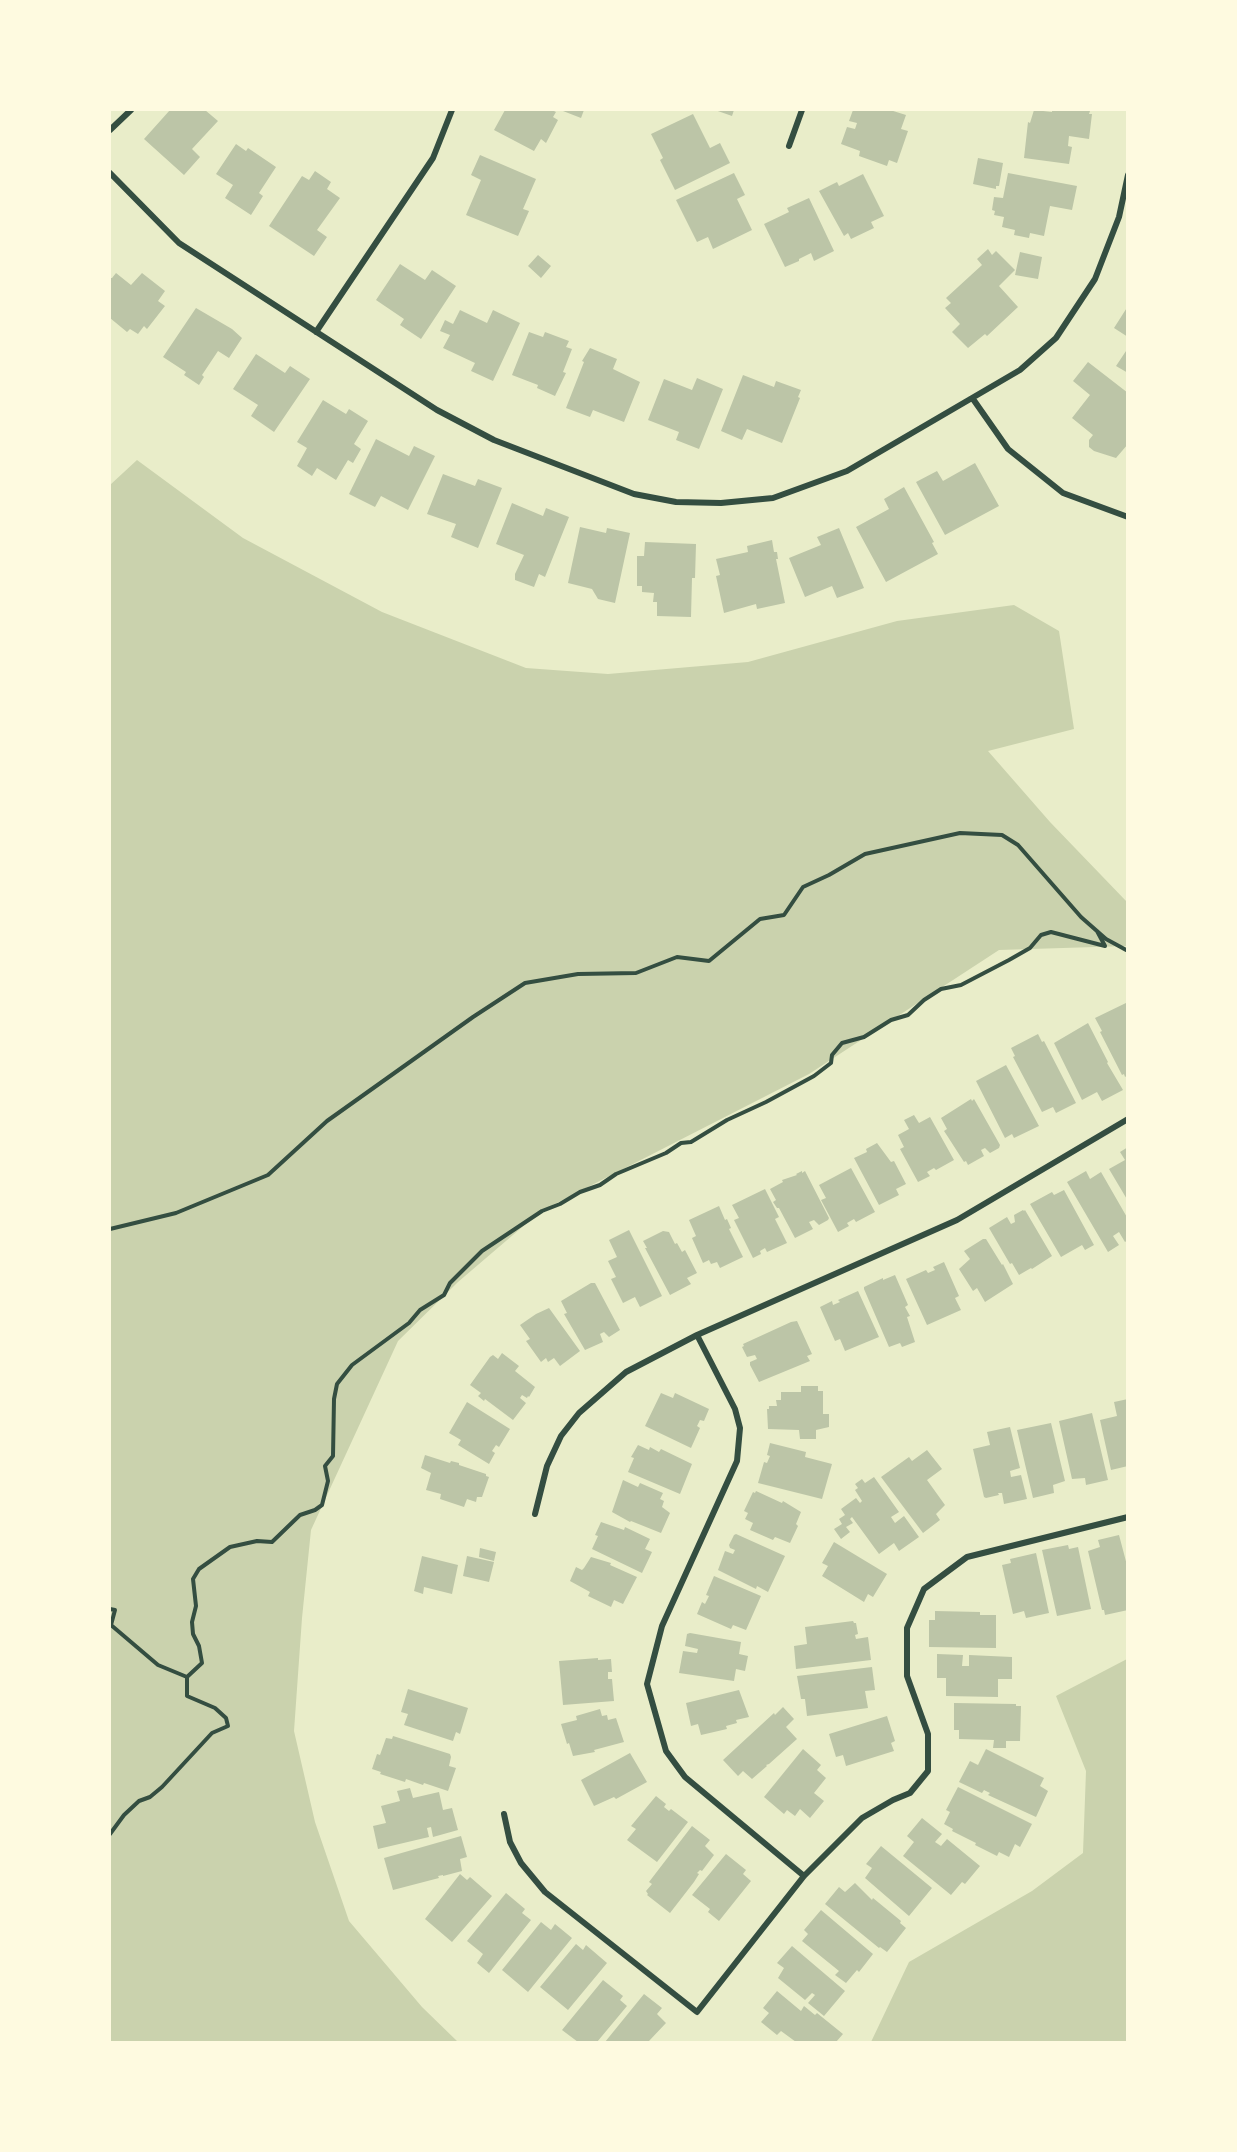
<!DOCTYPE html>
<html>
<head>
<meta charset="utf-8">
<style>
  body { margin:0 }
  #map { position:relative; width:1237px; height:2152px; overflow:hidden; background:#e9edc9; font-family:Figtree,sans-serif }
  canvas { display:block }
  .frame { position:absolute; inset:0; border:111px solid #fefae0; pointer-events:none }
</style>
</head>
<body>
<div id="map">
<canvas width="1237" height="2152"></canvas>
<div class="frame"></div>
</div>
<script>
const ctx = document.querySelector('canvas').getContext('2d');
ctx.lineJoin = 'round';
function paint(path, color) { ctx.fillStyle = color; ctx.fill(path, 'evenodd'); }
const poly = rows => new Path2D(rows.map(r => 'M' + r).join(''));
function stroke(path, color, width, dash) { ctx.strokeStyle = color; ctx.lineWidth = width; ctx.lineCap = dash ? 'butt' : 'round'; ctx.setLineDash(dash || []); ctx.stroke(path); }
const green = poly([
  [137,460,243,538,382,612,526,668,608,674,748,662,897,621,1014,605,1059,631,1074,729,988,751,1050,822,1127,902,1127,946,999,950,809,1074,541,1211,458,1282,398,1341,311,1530,302,1618,294,1731,315,1822,349,1921,422,2007,458,2042,110,2042,110,485],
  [1127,1659,1127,2042,871,2042,909,1962,1032,1891,1083,1853,1086,1771,1056,1696]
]);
const building = poly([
  [170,110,205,110,218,121,192,149,200,157,184,175,144,139],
  [505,110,552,110,556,112,553,117,558,120,546,143,541,139,534,151,494,130],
  [564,110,584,110,581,118,563,111],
  [715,110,734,110,732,116],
  [853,110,890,110,906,115,901,129,908,131,897,163,889,160,887,166,859,156,860,151,841,144,847,127,855,129,857,123,849,121],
  [1034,110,1052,112,1052,110,1080,110,1090,111,1089,114,1092,114,1089,139,1069,136,1068,146,1072,147,1069,164,1024,158,1028,122,1030,123],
  [693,114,710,148,720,143,730,163,675,190,660,160,663,158,651,134],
  [236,144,246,151,248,148,276,167,259,193,263,196,251,215,225,198,233,185,216,174],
  [480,155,536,179,523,209,529,211,518,236,466,215,481,180,471,175],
  [978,158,1003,163,999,186,996,186,996,189,973,184],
  [315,171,331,182,327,189,340,198,317,230,327,237,314,256,269,226,302,176,309,180],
  [734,173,745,195,737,199,752,230,713,249,708,237,697,242,676,200],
  [1008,173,1077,186,1072,210,1050,206,1044,236,1030,233,1029,238,1014,235,1015,230,1002,227,1004,217,994,215,995,211,992,210,994,197,1003,198],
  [863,174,884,216,871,222,874,228,851,239,848,233,844,236,819,191,837,182,839,186],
  [809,198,834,251,814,261,811,253,799,259,799,261,785,267,764,224,789,212,787,208],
  [988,249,992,255,996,251,1015,270,999,286,1018,307,987,336,985,334,968,348,952,332,960,324,945,308,951,303,946,298,982,265,977,259],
  [1020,252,1042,257,1038,279,1015,275],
  [538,255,551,266,541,278,528,266],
  [400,264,425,280,432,270,456,286,421,339,400,325,404,319,376,300],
  [116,273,131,285,142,273,165,291,158,301,165,306,147,329,144,326,138,334,130,329,127,332,110,318,110,278,112,278],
  [1128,306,1128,337,1114,328],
  [196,308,232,329,242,338,229,358,218,351,202,375,204,377,199,385,184,375,186,372,163,357],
  [460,310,487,323,493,310,520,323,493,381,471,371,475,363,443,348,450,335,440,331,445,320,453,324],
  [529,332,543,337,545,332,569,341,566,347,572,349,563,372,566,373,555,396,537,388,538,385,512,375],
  [590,348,617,359,613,369,640,382,624,422,593,410,590,417,566,408,584,362,582,361],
  [1128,348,1128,373,1116,366],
  [256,354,285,373,290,366,310,379,274,432,251,416,258,405,233,389],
  [1088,362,1128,393,1128,444,1116,458,1094,451,1089,447,1089,440,1093,435,1072,418,1090,395,1073,381],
  [743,375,774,387,776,381,801,390,798,397,800,398,782,443,747,429,742,440,721,431],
  [697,378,723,389,699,449,676,440,679,432,648,420,664,379,692,390],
  [323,400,346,414,349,409,368,421,354,444,361,449,353,463,348,460,336,480,317,468,312,476,297,466,307,448,297,442],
  [376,439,409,456,414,446,435,456,408,510,381,496,375,507,349,494],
  [975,463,999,506,945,535,916,482,937,471,943,481],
  [443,474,475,486,478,479,502,488,478,548,451,537,456,524,427,514],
  [904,487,934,542,932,543,938,554,886,582,856,527,889,509,884,499],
  [512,503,543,516,546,508,569,517,545,577,539,574,534,587,515,580,515,574,524,555,496,544],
  [580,527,606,533,607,528,630,533,615,603,598,599,592,589,568,583],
  [839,528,864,588,837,598,832,586,805,597,789,558,821,545,817,537],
  [772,540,774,552,777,552,778,559,776,559,785,603,757,609,756,604,724,613,716,576,720,575,716,559,748,552,747,546],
  [645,542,696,544,695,578,692,578,691,617,657,616,657,602,653,602,654,593,642,592,642,586,637,586,637,556,644,556],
  [1128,1002,1128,1075,1125,1077,1124,1074,1122,1075,1100,1032,1102,1031,1095,1018],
  [1088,1023,1108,1062,1107,1063,1123,1090,1102,1101,1097,1092,1082,1100,1054,1043],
  [1038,1034,1042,1042,1044,1041,1076,1103,1056,1113,1053,1107,1042,1112,1013,1057,1015,1056,1011,1048],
  [1006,1065,1039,1126,1014,1138,1012,1134,1005,1138,976,1081],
  [971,1099,972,1101,974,1099,1000,1145,999,1148,990,1153,985,1148,981,1150,984,1156,968,1165,966,1161,964,1162,948,1137,944,1131,947,1129,941,1118],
  [914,1115,919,1123,930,1117,954,1160,936,1170,934,1168,927,1172,930,1176,918,1182,900,1149,904,1147,898,1135,909,1129,904,1120],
  [877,1143,891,1162,894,1161,906,1184,896,1189,899,1195,879,1205,854,1158,867,1152,866,1149],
  [1128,1147,1128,1201,1109,1169,1125,1160,1120,1152],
  [851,1168,875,1212,856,1222,854,1219,847,1223,849,1226,838,1232,821,1200,826,1198,819,1185],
  [802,1171,802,1173,805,1171,829,1218,828,1220,819,1225,814,1220,809,1222,813,1229,795,1238,779,1208,777,1208,773,1202,776,1200,770,1189,783,1182,782,1180,797,1175,796,1174],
  [1086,1171,1090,1179,1101,1172,1128,1219,1128,1240,1125,1242,1119,1232,1113,1236,1119,1245,1108,1252,1067,1182],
  [765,1189,779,1217,775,1219,787,1243,767,1252,765,1248,760,1251,761,1254,753,1258,734,1220,739,1218,732,1205],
  [1064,1190,1094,1245,1085,1250,1082,1245,1061,1257,1030,1204,1052,1192,1054,1195],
  [719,1206,725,1220,727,1219,731,1228,729,1229,743,1257,720,1268,717,1262,711,1264,709,1260,703,1263,692,1238,696,1236,689,1220],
  [1023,1210,1024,1211,1025,1210,1052,1256,1032,1269,1031,1268,1019,1275,1012,1263,1010,1264,989,1228,1007,1217,1011,1224,1015,1222,1014,1215],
  [629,1230,662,1296,640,1307,635,1297,623,1303,611,1279,616,1277,608,1261,617,1257,609,1240],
  [663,1231,669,1232,675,1244,677,1243,682,1252,685,1250,697,1273,687,1278,691,1284,670,1295,645,1248,647,1248,643,1241],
  [983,1239,986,1239,1002,1265,1003,1264,1013,1284,985,1302,977,1288,973,1291,959,1269,970,1259,964,1251],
  [944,1262,959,1296,955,1298,961,1310,927,1325,906,1279,926,1270,928,1273,935,1270,933,1267],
  [895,1275,908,1305,905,1307,910,1316,907,1317,915,1342,902,1347,900,1343,889,1347,864,1289,864,1287,883,1278,883,1280],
  [591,1283,595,1283,620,1330,609,1337,604,1332,600,1334,603,1342,585,1350,564,1314,567,1313,561,1301],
  [858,1291,879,1337,845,1351,840,1339,835,1341,820,1307,832,1301,833,1305,840,1302,838,1300],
  [549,1308,580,1351,560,1366,554,1358,548,1362,546,1358,541,1362,526,1341,530,1339,520,1325,536,1314],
  [797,1321,812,1354,807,1356,810,1361,759,1382,750,1365,750,1362,757,1359,755,1355,747,1357,742,1347,744,1346,743,1344,791,1322],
  [502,1353,519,1366,515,1371,535,1387,529,1397,528,1396,527,1398,522,1395,520,1398,526,1403,513,1420,485,1399,484,1401,478,1396,481,1393,470,1385,490,1357,493,1355,498,1359],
  [801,1386,818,1386,818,1391,823,1391,823,1414,829,1414,829,1427,816,1430,816,1439,800,1439,799,1430,768,1429,767,1409,769,1409,769,1406,777,1406,776,1400,781,1400,781,1392,801,1392],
  [661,1393,673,1398,675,1393,709,1409,704,1421,700,1420,697,1426,700,1428,691,1448,645,1426],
  [1128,1399,1128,1466,1111,1470,1100,1420,1117,1416,1114,1402],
  [467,1402,510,1429,499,1447,496,1445,492,1451,495,1453,489,1464,458,1445,461,1440,449,1433],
  [1092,1413,1108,1480,1086,1485,1085,1478,1072,1479,1059,1421],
  [1051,1423,1065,1481,1053,1485,1054,1493,1033,1498,1017,1430],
  [1010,1427,1020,1468,1010,1471,1011,1477,1021,1475,1027,1499,1004,1504,1002,1493,998,1493,999,1495,986,1498,984,1497,973,1449,990,1445,987,1432],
  [770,1443,806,1452,805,1457,832,1464,822,1499,758,1483,764,1462,767,1463,770,1456,767,1455],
  [638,1445,649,1450,650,1447,659,1452,661,1449,692,1464,680,1494,628,1472,634,1458,631,1457],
  [927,1450,942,1469,927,1480,945,1505,936,1514,940,1520,923,1533,881,1477,909,1457,912,1461],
  [425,1455,450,1463,451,1461,459,1463,459,1465,486,1474,486,1476,489,1477,482,1497,477,1497,476,1502,467,1499,464,1507,440,1499,441,1494,426,1490,431,1473,421,1468],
  [874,1477,899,1512,891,1517,895,1523,904,1516,919,1537,899,1551,894,1543,879,1554,852,1517,850,1519,853,1523,846,1527,850,1532,841,1539,834,1529,842,1524,839,1519,845,1515,841,1509,856,1498,860,1503,862,1501,855,1490,858,1488,855,1484,862,1479,865,1483],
  [623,1480,638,1487,640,1483,663,1493,660,1499,664,1501,662,1507,670,1513,661,1533,631,1521,630,1522,612,1512],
  [756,1491,782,1503,783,1501,801,1512,796,1524,798,1526,790,1543,775,1537,773,1540,750,1530,753,1523,745,1519,748,1513,744,1511,753,1492,755,1493],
  [601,1522,624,1530,625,1527,650,1539,645,1549,652,1552,642,1573,592,1549,598,1536,595,1535],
  [736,1534,785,1556,768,1592,757,1586,756,1589,718,1570,725,1551,733,1554,735,1550,730,1548,729,1545,734,1535],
  [1119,1535,1128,1569,1128,1610,1105,1615,1104,1610,1102,1610,1088,1551,1100,1547,1098,1540],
  [834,1542,887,1574,873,1597,868,1594,864,1602,822,1576,828,1566,822,1563],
  [1068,1545,1069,1549,1078,1547,1091,1609,1057,1616,1042,1550],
  [480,1548,496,1552,494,1561,479,1557],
  [1036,1553,1049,1613,1026,1618,1024,1611,1013,1614,1002,1565,1011,1563,1010,1559],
  [422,1556,458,1565,452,1594,424,1587,423,1594,414,1591],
  [467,1556,494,1562,489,1582,463,1576],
  [591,1557,611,1563,610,1565,637,1577,623,1604,614,1600,611,1607,588,1596,590,1592,570,1581,576,1567,582,1570,584,1568],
  [714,1576,761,1596,746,1630,733,1625,731,1629,697,1614,702,1602,705,1604,709,1596,706,1595],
  [935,1611,980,1612,980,1615,996,1615,996,1648,929,1647,929,1620,935,1620],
  [853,1621,854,1623,856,1623,858,1634,855,1635,856,1639,868,1637,871,1660,796,1669,794,1646,807,1644,805,1627],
  [690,1633,741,1642,739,1654,748,1656,745,1671,736,1669,734,1681,679,1673,683,1651,697,1653,698,1649,685,1646,687,1634],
  [937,1654,963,1655,962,1666,969,1666,969,1655,1012,1657,1012,1679,998,1679,998,1697,946,1696,946,1678,937,1678],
  [598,1658,598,1660,611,1659,612,1672,608,1672,608,1679,612,1679,614,1701,563,1705,559,1661],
  [872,1667,875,1690,865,1691,868,1708,807,1716,805,1699,801,1699,797,1676],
  [408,1689,468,1708,460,1734,456,1732,453,1741,404,1725,408,1714,401,1712],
  [739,1690,749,1717,736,1720,737,1723,726,1726,727,1729,701,1735,698,1724,691,1726,686,1703],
  [954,1703,1016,1704,1016,1706,1021,1706,1020,1741,1006,1741,1006,1748,993,1748,994,1740,959,1739,959,1730,954,1730],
  [783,1707,794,1719,786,1727,797,1739,769,1764,766,1765,767,1766,752,1779,743,1771,738,1776,723,1760,774,1713,775,1715],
  [600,1709,602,1716,607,1715,608,1720,616,1718,624,1742,594,1750,595,1752,573,1756,569,1743,567,1744,561,1724,577,1720,576,1716],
  [887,1716,895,1741,891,1743,894,1751,846,1766,843,1755,836,1757,829,1734],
  [393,1736,450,1754,451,1757,449,1766,456,1768,448,1791,424,1783,423,1785,406,1779,405,1782,380,1774,381,1772,372,1769,377,1754,380,1755,386,1738,392,1739],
  [803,1749,821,1765,817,1770,826,1778,814,1793,824,1801,810,1818,800,1809,795,1816,787,1810,784,1814,764,1797],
  [986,1749,1044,1778,1040,1786,1048,1791,1036,1817,988,1795,990,1793,984,1790,982,1793,959,1782,970,1761,978,1765],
  [630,1753,647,1782,616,1799,614,1797,594,1806,581,1780],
  [958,1787,1032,1824,1020,1847,1015,1844,1009,1857,999,1852,997,1856,975,1845,976,1843,952,1831,953,1829,944,1824,950,1812,946,1810],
  [410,1788,413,1798,439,1792,443,1810,452,1808,458,1830,433,1837,431,1827,427,1828,429,1837,378,1849,373,1826,386,1823,381,1806,400,1801,397,1791],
  [656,1796,666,1804,664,1807,669,1811,671,1809,688,1822,657,1862,627,1840,636,1829,631,1826],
  [922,1818,942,1834,935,1842,941,1846,947,1839,980,1866,965,1884,962,1882,951,1895,903,1856,914,1842,907,1836],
  [692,1826,710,1840,705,1846,714,1855,702,1871,700,1870,697,1873,699,1874,694,1882,670,1913,647,1895,648,1894,646,1891,652,1884,649,1882],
  [461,1836,467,1857,460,1859,462,1871,443,1876,443,1875,438,1876,439,1878,393,1890,384,1858],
  [881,1846,932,1888,909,1916,865,1878,872,1868,866,1864],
  [726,1854,746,1870,743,1874,751,1881,719,1921,708,1912,710,1909,692,1895],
  [460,1874,467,1880,470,1877,492,1896,452,1942,425,1919],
  [855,1883,872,1900,873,1898,901,1921,900,1923,906,1928,887,1952,880,1947,879,1948,825,1904,839,1887,845,1892],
  [506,1893,525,1909,522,1913,531,1920,489,1973,477,1963,483,1954,467,1941],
  [821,1910,873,1954,859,1972,857,1970,846,1983,835,1975,839,1971,802,1941,808,1934,804,1930],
  [541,1922,551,1930,555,1924,572,1938,528,1992,502,1970],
  [576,1944,583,1950,586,1945,607,1963,568,2010,540,1987],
  [792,1946,845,1991,824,2016,808,2003,815,1995,812,1993,805,2000,778,1978,784,1968,777,1963],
  [603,1980,623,1996,620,2000,627,2006,597,2042,578,2042,562,2030],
  [777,1991,801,2011,804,2006,815,2015,817,2013,843,2034,836,2042,796,2042,781,2031,777,2035,761,2022,769,2013,763,2008],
  [644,1994,662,2008,657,2014,666,2023,649,2041,652,2042,605,2042]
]);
const path = poly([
  [110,1229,176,1213,268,1175,327,1121,473,1017,525,983,578,974,636,973,677,957,709,961,760,919,784,915,803,887,829,875,865,854,960,833,1002,835,1018,845,1081,917,1106,939,1128,951],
  [110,1609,115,1610,111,1625,158,1665,187,1677],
  [110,1834,124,1815,139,1801,150,1797,162,1787,212,1733,228,1726,226,1718,215,1708,187,1696,187,1677,202,1663,199,1646,193,1634,192,1622,196,1606,193,1579,199,1569,230,1547,257,1541,272,1542,300,1515,315,1510,322,1505,328,1481,325,1466,333,1456,334,1399,337,1384,352,1365,409,1323,420,1310,444,1295,450,1283,482,1251,542,1211,560,1204,580,1192,600,1185,616,1174,666,1153,681,1143,691,1142,727,1120,766,1102,814,1076,831,1063,832,1055,842,1043,864,1037,891,1020,908,1015,924,1000,941,989,961,985,1009,960,1030,948,1041,935,1051,932,1105,946,1097,931]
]);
const minor = poly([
  [110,130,131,110],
  [789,146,802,110],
  [110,173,179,243,437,410,494,440,634,494,676,502,721,503,773,498,847,471,1020,370,1056,338,1095,279,1119,217,1128,175],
  [316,332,433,158,452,110],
  [973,399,1008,449,1063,493,1128,517],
  [697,1335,735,1409,740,1428,737,1461,662,1626,647,1684,666,1751,685,1777,804,1876],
  [535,1514,547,1466,561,1436,579,1413,626,1372,697,1335,957,1220,1128,1119],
  [504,1814,510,1842,521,1863,545,1892,697,2012,804,1876,862,1818,893,1800,910,1793,928,1771,928,1734,907,1676,907,1628,924,1589,967,1557,1128,1517]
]);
paint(green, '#cad2ad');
paint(building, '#bcc5a7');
stroke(path, '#344e41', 4);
stroke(minor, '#344e41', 6);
</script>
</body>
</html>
